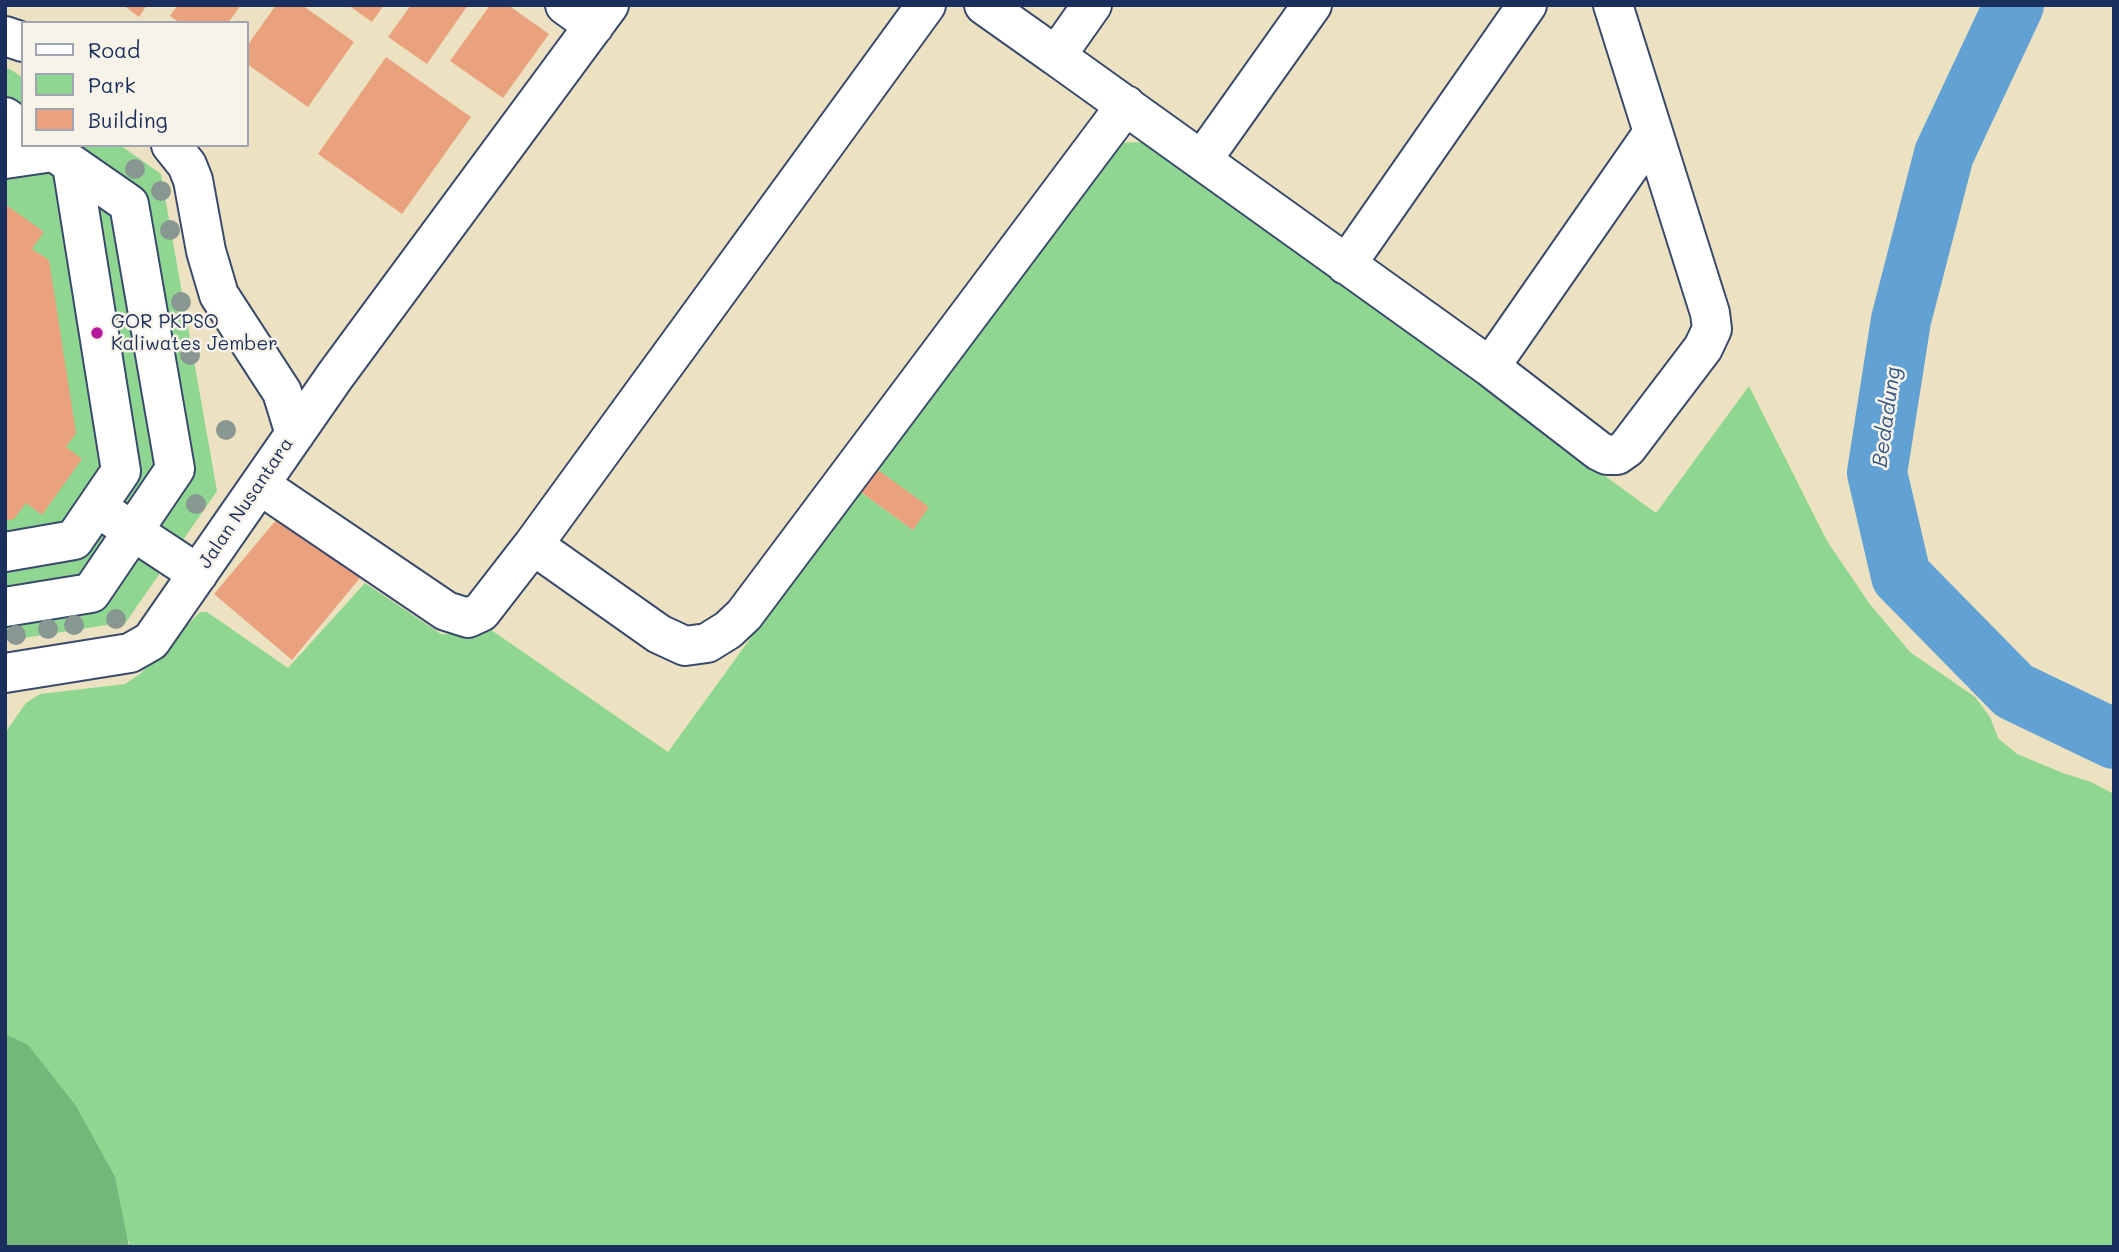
<!DOCTYPE html>
<html>
<head>
<meta charset="utf-8">
<style>
  body { margin:0 }
  #map { position:relative; width:2119px; height:1252px; overflow:hidden; background:#ece2c2; font-family:Mali,sans-serif }
  canvas { display:block }
  .frame { position:absolute; inset:0; border:7px solid #1b2f5e; pointer-events:none }
  .legend { position:absolute; left:21px; top:21px; width:228px; height:126px; box-sizing:border-box; background:#f7f3e8; border:2px solid #9fa5b1; margin:0; padding:9px 12px; list-style:none; font-size:21px; color:#1b2f5e }
  .legend li { display:flex; align-items:center; gap:14px; height:35px }
  .legend b { width:35px; border:2px solid #9fa5b1 }
</style>
</head>
<body>
<div id="map">
<canvas width="2119" height="1252"></canvas>
<div class="frame"></div>
<ul class="legend">
<li><b style="height:9px;background:#fff"></b>Road</li>
<li><b style="height:19px;background:#8fd690"></b>Park</li>
<li><b style="height:19px;background:#eaa27e"></b>Building</li>
</ul>
</div>
<script>
const ctx = document.querySelector('canvas').getContext('2d');
ctx.lineJoin = 'round';
function paint(path, color) { ctx.fillStyle = color; ctx.fill(path, 'evenodd'); }
const poly = rows => new Path2D(rows.map(r => 'M' + r).join(''));
function stroke(path, color, width, dash) { ctx.strokeStyle = color; ctx.lineWidth = width; ctx.lineCap = dash ? 'butt' : 'round'; ctx.setLineDash(dash || []); ctx.stroke(path); }
function label(font, color, halo, rows, align = 'center') {
  ctx.font = font + ' Mali,sans-serif'; ctx.lineWidth = 5; ctx.setLineDash([]); ctx.textBaseline = 'middle'; ctx.strokeStyle = halo; ctx.fillStyle = color; for (const [text, x, y, turn = 0] of rows) {
    ctx.save(); ctx.translate(x, y); ctx.rotate((+turn || 0) * Math.PI / 180); ctx.textAlign = isNaN(turn) ? turn : align; if (halo) ctx.strokeText(text, 0, 0); ctx.fillText(text, 0, 0); ctx.restore();
  }
}
const green = poly([
  [5,69,10,69,23,78,23,145,120,145,161,174,217,491,126,622,5,641],
  [1145,142,1656,513,1749,386,1827,541,1869,603,1910,652,1975,697,1990,717,1998,738,2017,754,2063,773,2091,782,2114,794,2114,1247,129,1247,129,1242,5,1034,5,733,26,703,40,694,125,684,140,674,200,612,207,612,288,668,365,583,441,634,460,634,481,623,668,752,858,490,913,530,874,467,1113,143]
]);
const forest = poly([
  [5,1034,28,1045,76,1106,115,1177,129,1247,5,1247]
]);
const river = poly([
  [2014,5,1944,154,1901,320,1877,473,1901,576,2014,691,2114,739]
]);
const building = poly([
  [123,5,147,5,139,17],
  [178,5,241,5,228,23,180,23,170,16],
  [276,5,302,5,354,42,308,107,247,64,247,46],
  [348,5,384,5,372,22],
  [411,5,468,5,427,64,388,37],
  [490,5,508,5,549,34,503,98,450,61],
  [386,57,471,117,402,214,318,154],
  [5,204,44,232,32,249,49,260,76,433,66,447,82,459,42,515,26,503,14,519,5,521],
  [874,467,929,507,913,530,858,490],
  [282,513,360,578,292,660,214,594]
]);
const minor = poly([
  [565,5,594,26],
  [984,5,1056,56,1092,5],
  [5,36,23,42],
  [1056,56,1490,367,1599,451,1607,455,1617,455,1627,448,1703,348,1712,329,1710,313,1613,5],
  [5,117,23,130],
  [171,145,187,165,193,180,206,251,219,295,282,392,295,434],
  [5,159,53,152],
  [1202,160,1312,5],
  [1346,265,1527,5],
  [1490,367,1652,134],
  [260,485,446,611,468,618,481,612,533,545,926,5],
  [113,518,198,574],
  [533,545,659,634,685,646,707,643,728,630,744,615,1126,105],
  [5,552,74,540,121,471,72,165],
  [5,607,91,593,175,469,129,204,44,145],
  [5,673,130,653,151,641,335,376,609,5]
]);
const trees = [
  [135,169],
  [161,191],
  [170,230],
  [181,302],
  [190,355],
  [226,430],
  [196,504],
  [116,619],
  [74,625],
  [48,629],
  [16,635]
];
const markers = [
  [97,333,7,"#b5179e"]
];
const poiNames = [
  ["GOR PKPSO",111,322],
  ["Kaliwates Jember",111,344]
];
const streetNames = [
  ["Jalan Nusantara",246,503,-56]
];
const waterNames = [
  ["Bedadung",1887,417,-82]
];
paint(green, '#8fd690');
paint(forest, '#73b77a');
stroke(river, '#61a1d4', 60);
paint(building, '#eaa27e');
stroke(minor, '#3a4a6d', 42);
stroke(minor, '#fff', 38);
ctx.fillStyle = '#899792';
for (const [x, y] of trees) { ctx.beginPath(); ctx.arc(x, y, 10, 0, 2 * Math.PI); ctx.fill(); }
for (const [x, y, r, color] of markers) { const dot = new Path2D(); dot.arc(x, y, r, 0, 2 * Math.PI); ctx.fillStyle = color; ctx.fill(dot); stroke(dot, '#f7f3e8', 2.5); }
label('19px', '#1b2f5e', '#f7f3e8', poiNames, 'left');
label('19px', '#1b2f5e', '#f7f3e8', streetNames);
label('italic 21px', '#345787', '#f7f3e8', waterNames);
</script>
</body>
</html>
